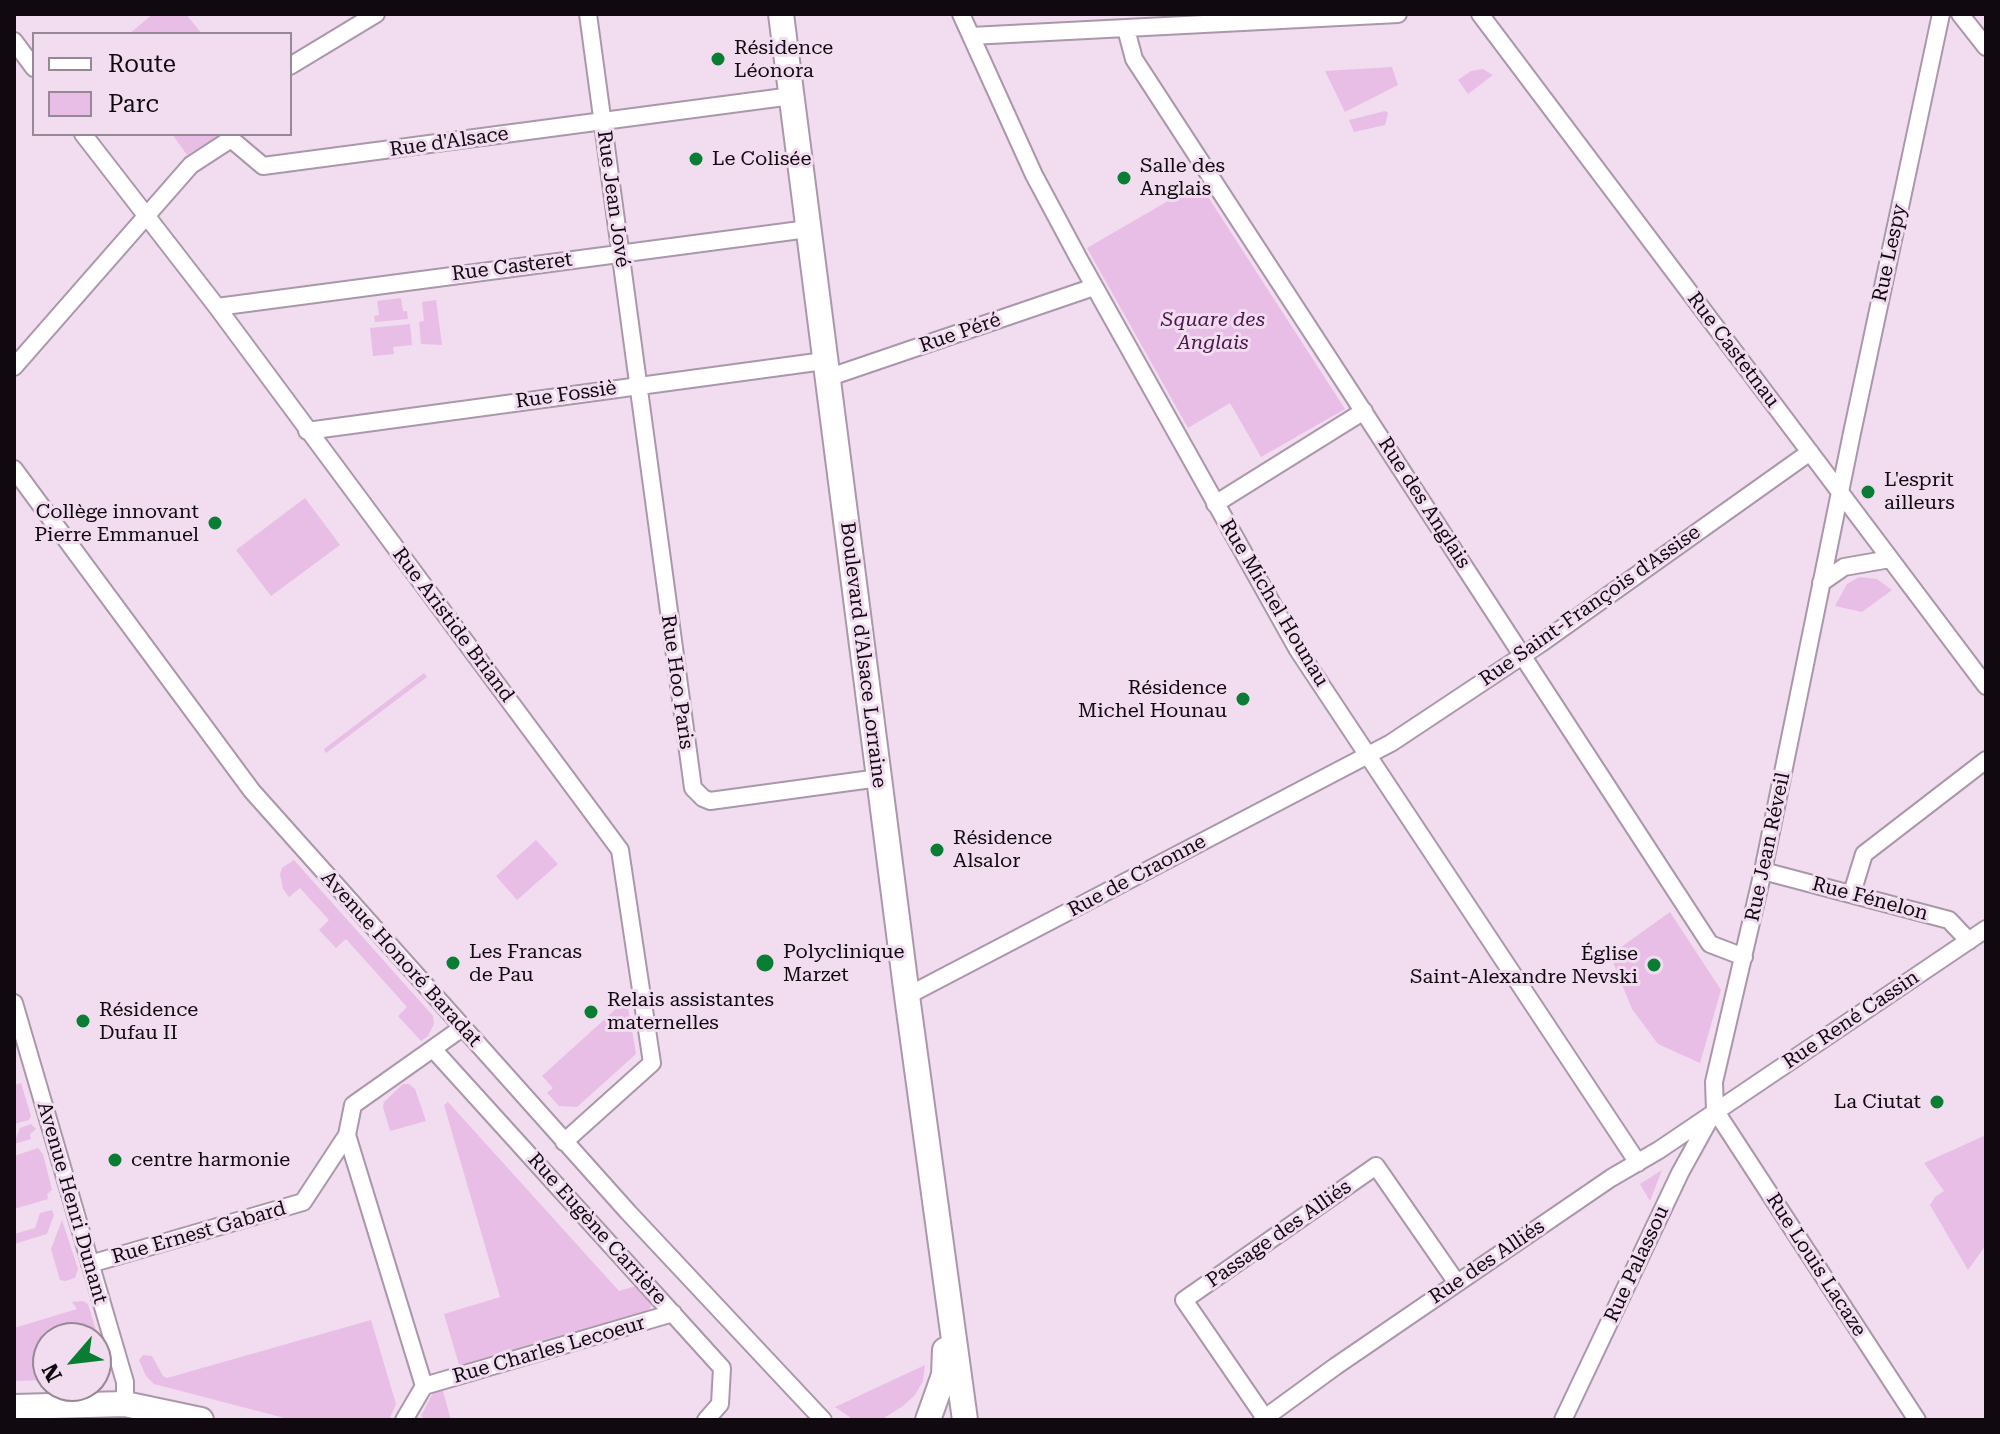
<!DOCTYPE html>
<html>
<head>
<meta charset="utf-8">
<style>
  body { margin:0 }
  #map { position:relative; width:2000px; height:1434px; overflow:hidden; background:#f1dcf0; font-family:"Roboto Serif",serif }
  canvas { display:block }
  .frame { position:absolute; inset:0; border:16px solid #100910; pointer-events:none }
  .legend { position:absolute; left:32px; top:32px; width:260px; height:104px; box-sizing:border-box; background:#f1dcf0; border:2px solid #978896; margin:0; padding:10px 14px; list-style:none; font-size:24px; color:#100910 }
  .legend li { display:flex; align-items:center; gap:16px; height:40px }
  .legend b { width:40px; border:2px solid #978896 }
  .north { position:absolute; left:32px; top:1322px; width:80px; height:80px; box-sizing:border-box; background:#f1dcf0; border:2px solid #978896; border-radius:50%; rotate:242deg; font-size:22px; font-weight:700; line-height:32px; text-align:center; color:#100910 }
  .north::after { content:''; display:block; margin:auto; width:28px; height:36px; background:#097d33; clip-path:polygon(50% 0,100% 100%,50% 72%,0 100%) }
</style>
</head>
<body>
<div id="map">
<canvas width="2000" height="1434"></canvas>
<div class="frame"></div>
<ul class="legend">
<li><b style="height:10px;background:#fff"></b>Route</li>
<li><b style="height:22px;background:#e8bee7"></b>Parc</li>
</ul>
<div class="north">N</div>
</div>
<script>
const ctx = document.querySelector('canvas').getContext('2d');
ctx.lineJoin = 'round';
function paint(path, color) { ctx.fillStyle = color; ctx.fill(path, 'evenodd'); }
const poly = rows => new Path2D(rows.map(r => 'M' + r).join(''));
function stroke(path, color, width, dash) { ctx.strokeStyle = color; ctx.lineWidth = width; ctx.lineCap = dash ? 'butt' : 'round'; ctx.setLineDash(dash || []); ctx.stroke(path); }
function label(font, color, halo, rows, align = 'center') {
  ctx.font = font + ' "Roboto Serif",serif'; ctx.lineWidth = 6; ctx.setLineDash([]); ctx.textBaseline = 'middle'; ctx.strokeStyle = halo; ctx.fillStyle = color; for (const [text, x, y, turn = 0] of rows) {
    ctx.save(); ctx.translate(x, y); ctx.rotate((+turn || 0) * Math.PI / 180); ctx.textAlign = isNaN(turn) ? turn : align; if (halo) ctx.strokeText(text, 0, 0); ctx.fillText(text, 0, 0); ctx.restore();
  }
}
const green = poly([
  [153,14,186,14,202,34,129,34],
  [1392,67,1398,85,1345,112,1325,71],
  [1483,69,1493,75,1468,94,1458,80,1471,71],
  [1385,111,1388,113,1385,125,1354,132,1349,120],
  [172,134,221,134,187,155],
  [1199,183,1345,409,1261,457,1230,403,1188,428,1087,248],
  [401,298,403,311,407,311,408,319,375,322,374,316,379,315,377,301],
  [436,300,442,345,421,344,419,322,424,321,422,302],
  [410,324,412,345,393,347,394,354,373,356,370,328],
  [305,498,340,545,271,596,236,550],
  [1859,577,1877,579,1892,590,1862,612,1835,606,1847,584],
  [424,673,427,677,326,753,324,749],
  [536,840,558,864,517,900,496,876],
  [294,860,433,1016,434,1024,428,1036,421,1041,398,1016,407,1007,346,939,336,948,319,930,329,920,300,888,289,897,283,889,280,874,282,868],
  [1670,912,1721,990,1700,1063,1658,1044,1632,1009,1610,955],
  [618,1007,628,1007,636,1054,577,1107,559,1106,547,1093,553,1088,542,1076],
  [21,1083,31,1116,29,1120,14,1124,14,1085],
  [403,1084,409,1084,415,1089,426,1121,390,1131,383,1107,384,1102],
  [448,1102,619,1291,639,1285,652,1299,650,1310,643,1314,460,1368,444,1314,500,1297,444,1105],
  [31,1124,36,1129,30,1134,31,1139,14,1144,20,1128],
  [1986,1135,1986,1245,1968,1270,1930,1205,1935,1197,1944,1191,1924,1163],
  [38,1148,43,1154,52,1190,47,1194,48,1199,14,1209,14,1156],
  [1662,1170,1650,1201,1640,1184],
  [52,1210,54,1215,47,1234,14,1244,14,1234,35,1228,40,1213],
  [62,1220,78,1269,75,1278,65,1281,60,1280,51,1249],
  [83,1301,88,1304,98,1337,96,1359,96,1338,48,1338,48,1380,14,1381,14,1328,77,1309,72,1302],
  [371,1320,396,1404,389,1420,292,1420,154,1384,146,1376,139,1360,143,1355,152,1356,163,1376,167,1378],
  [925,1365,923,1381,915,1395,903,1406,881,1420,854,1420,835,1407],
  [436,1387,442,1388,451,1420,425,1420,421,1416]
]);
const minor = poly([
  [588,14,693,788,703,798,710,801,879,778],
  [961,14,1034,175,1079,259,1298,650,1638,1163],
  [1480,14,1986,686],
  [1960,14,1986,47],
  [1126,29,1134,59,1710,944,1744,957],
  [971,36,1398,14],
  [14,41,34,68],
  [290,66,376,14],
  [83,134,217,307,620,850,652,1063,564,1142],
  [217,307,808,229],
  [14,367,191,165,231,139,263,166,792,96],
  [827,378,1094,287],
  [307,431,824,361],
  [14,469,252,791,628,1212,823,1420],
  [1215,504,1364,411],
  [1821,583,1844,567,1890,559],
  [1763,871,1949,920,1969,941],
  [1852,893,1864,854,1986,760],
  [907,996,1391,743,1540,644,1810,452],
  [14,1003,125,1382,125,1404],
  [433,1049,722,1368,720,1404,706,1420],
  [1715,1110,1714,1082,1763,871,1852,433,1941,14],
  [1715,1110,1917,1420],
  [347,1135,424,1386,404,1420],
  [90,1264,303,1202,347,1135,353,1105,462,1028],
  [424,1386,673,1313],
  [1265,1418,1184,1300,1376,1166,1457,1283],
  [1262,1420,1336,1366,1611,1178,1659,1150,1986,929],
  [1563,1420,1680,1173,1712,1115]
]);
const secondary = poly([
  [781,14,907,996,965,1420],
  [14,1407,125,1404,201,1420],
  [928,1420,944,1375,945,1350]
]);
const markers = [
  [718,59,8,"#097d33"],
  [696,159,8,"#097d33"],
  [1124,178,8,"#097d33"],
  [1868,492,8,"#097d33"],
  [215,523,8,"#097d33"],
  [1243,699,8,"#097d33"],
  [937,850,8,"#097d33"],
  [453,963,8,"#097d33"],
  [765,963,10,"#097d33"],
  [1654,965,8,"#097d33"],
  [591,1012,8,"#097d33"],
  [83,1021,8,"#097d33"],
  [1937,1102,8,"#097d33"],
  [115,1160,8,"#097d33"]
];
const poiNames = [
  ["Résidence",734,48],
  ["Léonora",734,71],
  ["Le Colisée",712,159],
  ["Salle des",1140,166],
  ["Anglais",1140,189],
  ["L'esprit",1884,480],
  ["ailleurs",1884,503],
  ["Collège innovant",199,512,"right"],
  ["Pierre Emmanuel",199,535,"right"],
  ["Résidence",1227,688,"right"],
  ["Michel Hounau",1227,711,"right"],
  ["Résidence",953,838],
  ["Alsalor",953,861],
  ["Les Francas",469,952],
  ["de Pau",469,975],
  ["Polyclinique",783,952],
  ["Marzet",783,975],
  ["Église",1638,954,"right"],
  ["Saint-Alexandre Nevski",1638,977,"right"],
  ["Relais assistantes",607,1000],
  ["maternelles",607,1023],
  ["Résidence",99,1010],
  ["Dufau II",99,1033],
  ["La Ciutat",1921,1102,"right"],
  ["centre harmonie",131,1160]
];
const streetNames = [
  ["Rue d'Alsace",449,142,-8],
  ["Rue Jean Jové",613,199,82],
  ["Rue Lespy",1890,253,-78],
  ["Rue Casteret",512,267,-7],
  ["Rue Péré",960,333,-19],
  ["Rue Castetnau",1733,350,53],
  ["Rue Fossiè",566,395,-8],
  ["Rue des Anglais",1424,503,57],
  ["Rue Michel Hounau",1274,603,59],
  ["Rue Saint-François d'Assise",1590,606,-35],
  ["Rue Aristide Briand",453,625,53],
  ["Boulevard d'Alsace Lorraine",863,655,83],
  ["Rue Hoo Paris",677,682,82],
  ["Rue Jean Réveil",1768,847,-78],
  ["Rue de Craonne",1137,876,-28],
  ["Rue Fénelon",1870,899,15],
  ["Avenue Honoré Baradat",401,959,48],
  ["Rue René Cassin",1851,1020,-34],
  ["Avenue Henri Dunant",72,1203,74],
  ["Rue Eugène Carrière",597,1229,48],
  ["Rue Ernest Gabard",199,1233,-16],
  ["Passage des Alliés",1279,1234,-35],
  ["Rue des Alliés",1487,1262,-34],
  ["Rue Palassou",1637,1264,-65],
  ["Rue Louis Lacaze",1816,1265,57],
  ["Rue Charles Lecoeur",549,1350,-16]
];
const parkNames = [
  ["Square des",1213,320],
  ["Anglais",1213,343]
];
paint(green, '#e8bee7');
stroke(minor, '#aa97aa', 20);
stroke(secondary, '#aa97aa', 28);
stroke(minor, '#fff', 16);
stroke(secondary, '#fff', 24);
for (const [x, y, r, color] of markers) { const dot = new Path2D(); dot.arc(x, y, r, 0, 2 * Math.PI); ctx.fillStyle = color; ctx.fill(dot); stroke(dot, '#f1dcf0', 3); }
label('20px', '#100910', '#f1dcf0', poiNames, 'left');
label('20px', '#100910', '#f1dcf0', streetNames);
label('italic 20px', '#4a154b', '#f1dcf0', parkNames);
</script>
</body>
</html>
